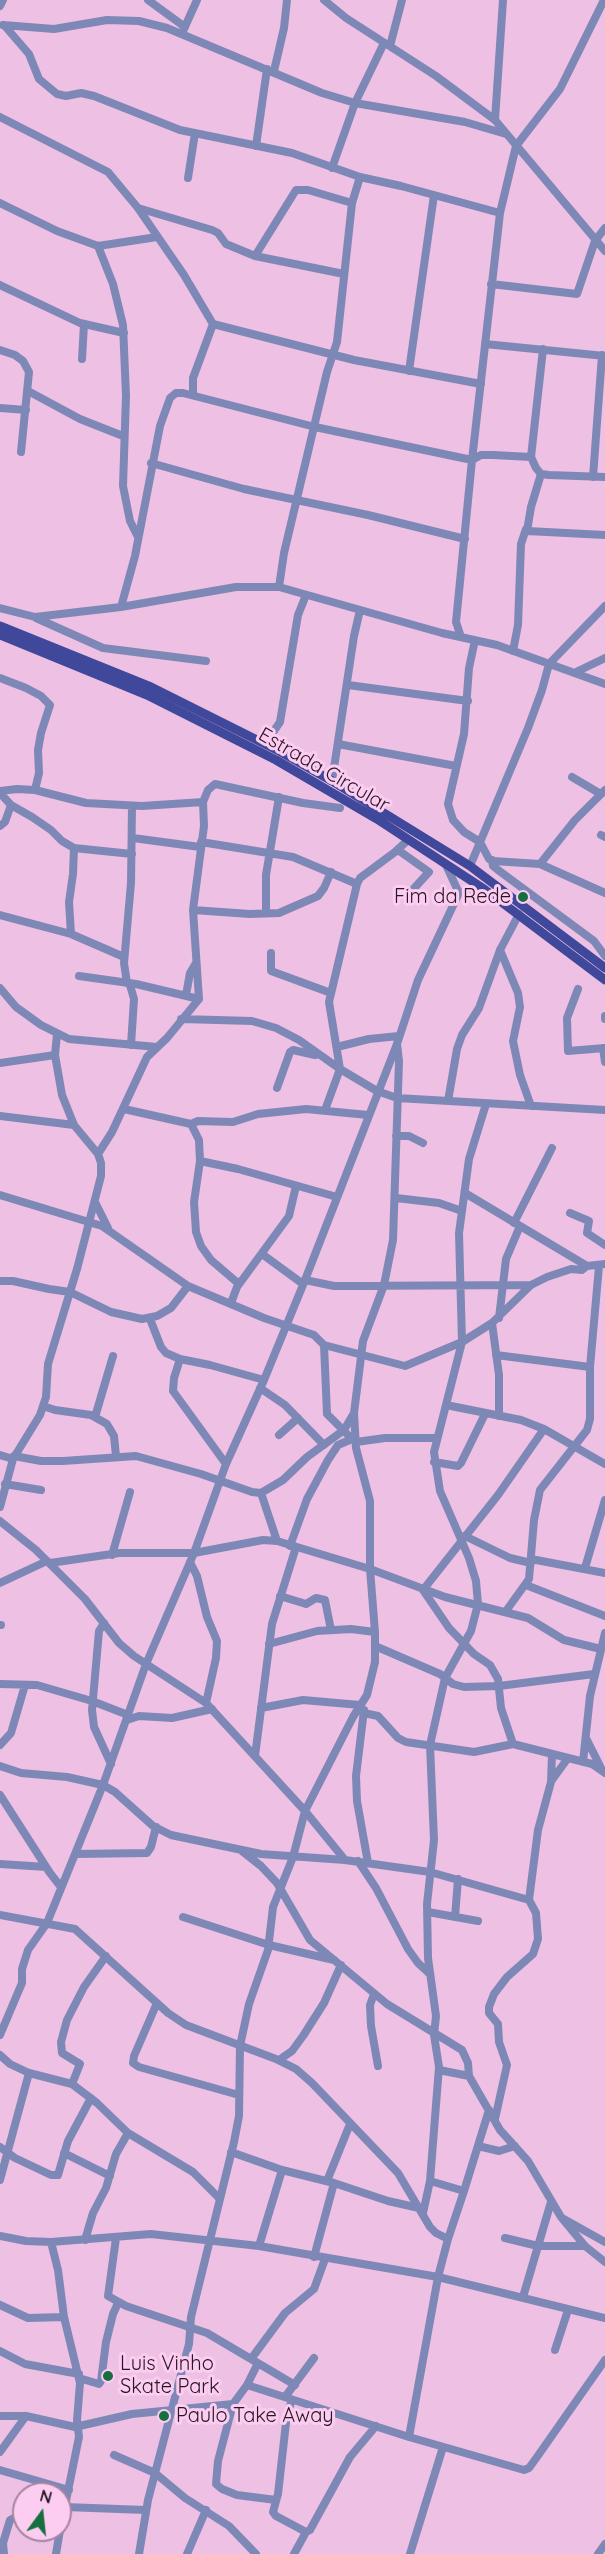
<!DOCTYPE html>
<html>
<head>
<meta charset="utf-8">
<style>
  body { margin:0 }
  #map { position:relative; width:605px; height:2554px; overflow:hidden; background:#eec0e3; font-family:Quicksand,sans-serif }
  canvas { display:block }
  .north { position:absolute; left:12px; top:2482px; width:60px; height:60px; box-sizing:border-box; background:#fccdf0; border:2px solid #a7849e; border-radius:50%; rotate:15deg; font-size:16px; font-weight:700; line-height:24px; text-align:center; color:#271623 }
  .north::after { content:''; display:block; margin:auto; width:21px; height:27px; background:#176e40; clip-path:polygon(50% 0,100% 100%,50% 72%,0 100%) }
</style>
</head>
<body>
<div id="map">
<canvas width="605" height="2554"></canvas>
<div class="north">N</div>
</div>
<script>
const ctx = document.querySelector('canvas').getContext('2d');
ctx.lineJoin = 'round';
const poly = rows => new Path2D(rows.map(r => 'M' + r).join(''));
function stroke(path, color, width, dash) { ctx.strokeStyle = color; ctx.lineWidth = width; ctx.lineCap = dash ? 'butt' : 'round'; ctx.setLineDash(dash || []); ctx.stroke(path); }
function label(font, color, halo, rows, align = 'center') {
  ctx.font = font + ' Quicksand,sans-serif'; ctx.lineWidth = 6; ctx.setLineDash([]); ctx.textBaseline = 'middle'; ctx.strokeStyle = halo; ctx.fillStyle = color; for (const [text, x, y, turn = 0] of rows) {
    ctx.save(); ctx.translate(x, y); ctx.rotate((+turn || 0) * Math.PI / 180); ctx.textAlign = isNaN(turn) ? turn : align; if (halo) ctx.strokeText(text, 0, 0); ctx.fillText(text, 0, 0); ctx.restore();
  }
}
const minor = poly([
  [148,0,185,27],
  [324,0,346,18,436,76,495,120,605,251],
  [0,6,3,0],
  [3,25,54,29,107,20,139,21,167,28,322,93,355,103,465,122,506,134],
  [4,25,29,54,39,79,57,94,66,96,81,93,94,96,180,130,292,153,360,177,401,186,500,213],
  [183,31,197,0],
  [390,46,402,0],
  [274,71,284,28,287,0],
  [0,117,108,172,138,208,184,275,213,324,354,360,481,384],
  [495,120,503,0],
  [256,146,267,69],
  [332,168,355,103,384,43],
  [188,178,195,133],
  [0,203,57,231,98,246,157,237],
  [138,208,212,230,218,233,226,244,255,256,344,274],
  [98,246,113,284,123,325,126,396,123,486,130,521,138,537],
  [255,256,296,190,308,190,352,203],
  [491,284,577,294,595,241,605,228],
  [0,285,80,323,124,333],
  [485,344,605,356],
  [543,349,531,457,536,468,541,474,549,475,605,477],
  [0,350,15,355,23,361,29,372,21,452],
  [82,359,84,324],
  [409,371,434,195],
  [28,391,80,419,123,436],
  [193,395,193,378,213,324],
  [0,408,26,410],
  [151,463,244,489,368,515,465,539],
  [541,474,531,507,527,531,605,535],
  [593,477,602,355],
  [279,587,284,553,327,372,337,342,352,203,360,177],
  [121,607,135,556,160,426,170,398,176,393,183,393,315,427,472,460,481,455,493,455,531,457],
  [0,608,35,617,121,607,236,587,279,587,442,633,497,645,605,684],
  [36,618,103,648,206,661],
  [461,637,456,622,472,460,500,213,516,146,560,89,604,0],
  [475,640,469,668,464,734,448,804,453,820,464,832,480,842,489,859,493,861,540,864,605,893],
  [513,651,518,625,521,544,526,529],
  [576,672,605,658],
  [0,678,26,688,41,696,50,705,41,733,38,750,39,773,35,790],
  [348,685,468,701],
  [265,744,280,722,298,615,306,595],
  [338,744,456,766],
  [572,777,599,793],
  [332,781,354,636,360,610],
  [0,791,17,789,35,790,86,803,142,806,203,802],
  [0,793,11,805,32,817,51,830,62,841,74,848,132,854],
  [0,826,5,822,11,805],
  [601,835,605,837],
  [133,838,200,847],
  [201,842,293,857,357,884],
  [398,850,429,872,407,896],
  [492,860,493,866,498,870,594,941,605,956],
  [540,864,575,820,605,790],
  [446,865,459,893],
  [470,866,528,728,542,690,549,664,605,606],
  [459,893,484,889],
  [193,910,250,914,279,913,318,896,324,888,331,872],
  [266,913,266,875,279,797],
  [0,915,71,934,124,957],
  [71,934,69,902,73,874,74,848],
  [500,950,518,993,520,1007,513,1041,520,1075,531,1106],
  [271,953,271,971,331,993],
  [79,976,136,984,199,999],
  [0,988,16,1007,41,1025,69,1039,157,1047],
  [578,989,567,1018,568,1051,605,1048],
  [186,995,190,973,196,963],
  [605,1016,605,1019],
  [181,1019,252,1021,276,1028,299,1040,340,1069,377,1091,397,1098,605,1110],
  [131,1045,134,999,130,985,127,983,124,963,131,883,132,806],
  [337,1047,369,1039,399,1036],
  [603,1048,605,1062],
  [0,1063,55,1055],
  [277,1088,290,1052,293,1050,315,1055],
  [448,1101,457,1049,462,1035,479,1008,500,950,519,914],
  [124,1109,191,1124,198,1121,233,1122,258,1114,306,1109,368,1115],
  [325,1110,340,1069,329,1002,357,884,360,878,395,852,408,840],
  [0,1116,74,1125],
  [191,1124,199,1140,200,1161,194,1202,196,1232,201,1246,211,1260,239,1284],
  [396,1136,409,1136,423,1143],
  [98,1154,112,1132,147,1057,167,1038,199,999,193,910,204,826,203,802,208,790,215,784,303,803,340,808],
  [200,1161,238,1169,337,1197],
  [465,1193,587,1266,605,1264],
  [0,1195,102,1226,188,1286,264,1318,314,1335,324,1345,405,1366,462,1342,492,1323,531,1285,547,1277,571,1269,582,1270,587,1266],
  [396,1198,439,1203,462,1211],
  [95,1202,108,1228],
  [570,1213,589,1221,587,1233,605,1245],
  [514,1223,552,1148],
  [262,1254,303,1284],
  [305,1280,334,1286,531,1285],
  [0,1281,13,1281,49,1289,70,1292,111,1312,142,1319,157,1316,171,1308,188,1286],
  [231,1303,237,1287,289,1216,296,1186],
  [499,1318,506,1259,520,1226],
  [150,1319,161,1347,166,1353,180,1359,210,1365,264,1380],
  [492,1323,499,1375,499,1416],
  [324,1345,327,1414,352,1439,356,1442,385,1438,436,1438],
  [496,1355,590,1367],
  [180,1359,174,1378,173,1391,226,1464],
  [260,1388,285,1405,324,1445],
  [446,1405,521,1420,544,1429,605,1464],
  [43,1406,55,1410,91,1415,107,1424,114,1436,116,1456],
  [95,1417,113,1356],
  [279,1435,298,1418],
  [0,1455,13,1459],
  [14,1456,41,1461,63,1461,136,1456,201,1474,252,1492,261,1493,283,1480,307,1457,344,1430,354,1413],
  [434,1462,458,1466,461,1463,485,1414],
  [5,1484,41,1490],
  [261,1493,277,1541],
  [0,1507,13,1459,40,1415,46,1397,48,1364,77,1269,101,1176,101,1163,98,1154,74,1125,62,1095,55,1055,57,1034],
  [0,1521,36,1550,85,1599,119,1643,134,1656,206,1703,305,1811,345,1860],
  [465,1536,510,1558,531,1563],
  [290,1546,307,1499,328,1460,338,1445,352,1439],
  [112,1555,130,1492],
  [531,1559,605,1573],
  [190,1562,197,1576,207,1617,217,1641,216,1658,206,1703],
  [50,1563,119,1553,194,1553,263,1540,277,1541,370,1569,445,1597,528,1618,564,1640,601,1649],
  [585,1568,605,1500],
  [0,1583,47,1561],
  [526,1585,605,1616],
  [280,1596,306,1604,316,1598,325,1600,331,1630],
  [506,1611,529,1579,534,1520,540,1490,587,1430,590,1419,590,1367,599,1266],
  [104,1623,99,1631,92,1710,94,1727,111,1764],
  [0,1625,1,1625],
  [269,1644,317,1631,351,1629,375,1632],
  [375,1646,440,1674,453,1684,464,1687,499,1686,594,1674],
  [0,1684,37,1685,92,1701,128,1715],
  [261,1708,303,1700,360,1705],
  [364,1710,356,1776,357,1801,368,1863],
  [364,1713,378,1716,398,1738,406,1742,474,1752,513,1744,592,1764,605,1773],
  [127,1720,139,1716,172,1718,212,1709],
  [586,1738,602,1770],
  [513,1744,501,1708,498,1679,490,1665,474,1654,449,1628,423,1590,498,1495,544,1429],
  [0,1745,11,1733,25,1685],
  [255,1756,272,1624,296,1547],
  [583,1762,590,1696,605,1633],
  [0,1766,21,1773,67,1777,103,1785,115,1792,153,1826,171,1835,261,1854,345,1860,430,1872,529,1900],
  [552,1780,568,1758],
  [0,1795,50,1873,61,1887],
  [242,1851,261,1866,277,1883,310,1940,387,2004,462,2050,468,2063,469,2076],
  [75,1854,147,1853,151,1847,156,1827],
  [358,1861,376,1888,408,1949,418,1963,430,1974],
  [0,1864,46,1867],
  [428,1912,478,1921],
  [0,1915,75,1929,168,2013,186,2025,276,2059,296,2069,312,2083,398,2173,430,2227,436,2233,448,2239],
  [183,1917,269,1945,334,1960],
  [455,1917,458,1879],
  [374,1994,370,2005,371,2026,378,2066],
  [157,2003,134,2056,133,2063,139,2067,239,2095],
  [0,2035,22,1983,22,1969,28,1950,47,1923,103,1785,146,1664,194,1553,226,1464,264,1380,305,1280,397,1044,418,980,459,893],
  [0,2055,10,2064,29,2073,72,2084,97,2103,128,2133,193,2172,219,2198],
  [279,2060,292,2051,303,2036,324,2003,341,1965],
  [439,2070,469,2076,500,2130,528,2161,561,2217,585,2246,605,2262],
  [72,2084,80,2064,62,2053,61,2042,67,2020,84,1987,106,1956],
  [495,2119,507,2065,499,2042,498,2024,489,2013,489,2007,494,1994,507,1977,533,1954,538,1939,536,1913,529,1900,538,1830,551,1782,552,1754],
  [478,2146,499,2151,515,2146],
  [0,2147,15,2158,51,2175,58,2175,68,2141,91,2098],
  [231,2152,282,2170,334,2183,388,2201,419,2208],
  [64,2153,110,2176],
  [0,2180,29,2073],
  [327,2181,350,2124],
  [430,2181,464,2191,489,2110],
  [423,2213,430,2181,439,2067,434,2035,436,2016,428,1958,427,1904,434,1840,430,1745,445,1678,471,1631,478,1604,476,1581,469,1558,440,1491,434,1452,462,1342,459,1233,469,1159,486,1104],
  [562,2218,605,2242],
  [0,2236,26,2241,51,2242,151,2234,259,2246,438,2277,605,2318],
  [116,2238,108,2296,126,2306,207,2333,295,2385],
  [505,2238,538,2246,585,2246],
  [85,2240,93,2213,106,2188,116,2154,128,2133],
  [51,2242,58,2270,64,2317,80,2383,77,2420,79,2437,60,2530],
  [259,2246,282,2170],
  [314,2257,334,2183],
  [523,2297,551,2202],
  [0,2305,28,2318,64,2317],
  [555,2350,568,2310],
  [0,2351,25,2364,79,2374],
  [251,2359,285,2313,314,2289,325,2259],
  [258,2363,247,2385,233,2404,218,2461,216,2484,222,2489,237,2495,276,2500],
  [79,2378,99,2384,101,2381,106,2342,113,2314,118,2303],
  [247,2385,409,2437,524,2470,529,2468,537,2457,605,2360],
  [285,2397,314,2358],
  [292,2400,287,2414,278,2494,273,2512,276,2516,306,2532],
  [0,2416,26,2416,75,2427,132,2414,233,2404],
  [409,2437,438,2277,448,2239,464,2191],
  [0,2452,26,2416],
  [114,2455,155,2473,185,2498,229,2526,256,2554],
  [0,2470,69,2490],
  [65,2507,145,2510],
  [4,2554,3,2543,10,2520,14,2518,24,2521],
  [56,2554,60,2530],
  [139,2554,148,2500,189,2344,191,2317,234,2142,239,2116,240,2046,249,2004,268,1950,273,1907,293,1857,305,1811,353,1717,367,1695,375,1662,375,1632,370,1569,370,1501,356,1448,354,1413,363,1341,384,1285,393,1240,399,1061,397,1044],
  [187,2554,206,2510],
  [294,2554,306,2532,310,2530,350,2457,376,2426],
  [410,2554,443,2447],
  [598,2554,605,2544]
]);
const major = poly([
  [0,626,151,687,281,752,332,781,470,866,605,968],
  [0,635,147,695,276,760,377,819,484,889,605,980]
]);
const markers = [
  [523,897,6,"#176e40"],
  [108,2376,6,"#176e40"],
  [164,2416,6,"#176e40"]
];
const streetNames = [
  ["Estrada Circular",324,770,30]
];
const poiNames = [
  ["Fim da Rede",511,897,"right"],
  ["Luis Vinho",120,2364],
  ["Skate Park",120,2387],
  ["Paulo Take Away",176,2416]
];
stroke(minor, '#7e88b6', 8);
stroke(major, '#3f489a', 9);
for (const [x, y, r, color] of markers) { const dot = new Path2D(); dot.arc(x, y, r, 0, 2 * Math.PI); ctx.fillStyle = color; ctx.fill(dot); stroke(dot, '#fccdf0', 2); }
label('20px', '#271623', '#fccdf0', streetNames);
label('20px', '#271623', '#fccdf0', poiNames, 'left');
</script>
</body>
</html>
